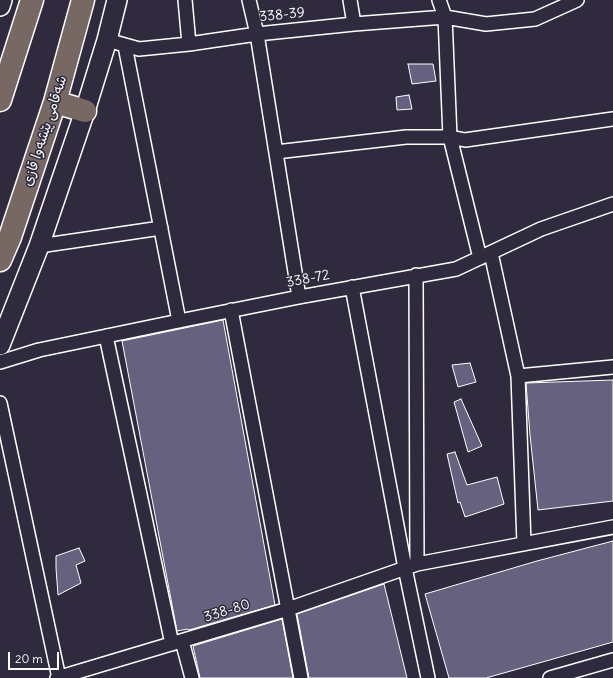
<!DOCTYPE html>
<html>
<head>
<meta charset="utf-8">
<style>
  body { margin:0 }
  #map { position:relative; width:613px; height:678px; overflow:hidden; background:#2f2a3d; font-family:Delius,sans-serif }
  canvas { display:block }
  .scale { position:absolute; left:8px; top:652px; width:51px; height:18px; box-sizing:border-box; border:2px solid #fff; border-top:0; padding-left:5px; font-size:12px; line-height:14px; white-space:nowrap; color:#fff; -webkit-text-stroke:3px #2f2a3d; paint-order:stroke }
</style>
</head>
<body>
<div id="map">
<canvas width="613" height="678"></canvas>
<div class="scale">20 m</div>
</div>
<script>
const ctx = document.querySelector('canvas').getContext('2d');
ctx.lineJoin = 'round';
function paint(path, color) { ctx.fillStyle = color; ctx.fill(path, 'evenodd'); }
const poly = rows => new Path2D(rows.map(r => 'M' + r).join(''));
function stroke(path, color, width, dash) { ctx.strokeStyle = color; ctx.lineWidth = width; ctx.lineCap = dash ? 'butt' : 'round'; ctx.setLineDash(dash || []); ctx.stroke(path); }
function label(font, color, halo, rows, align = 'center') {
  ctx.font = font + ' Delius,"Playpen Sans Arabic",sans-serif'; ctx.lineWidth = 3; ctx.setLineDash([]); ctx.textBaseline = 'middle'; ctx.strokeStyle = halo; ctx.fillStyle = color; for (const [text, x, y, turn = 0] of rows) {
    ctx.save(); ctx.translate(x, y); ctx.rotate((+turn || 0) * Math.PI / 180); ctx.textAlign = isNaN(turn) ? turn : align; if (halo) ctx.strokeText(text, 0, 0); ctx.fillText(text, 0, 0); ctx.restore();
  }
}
const building = poly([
  [408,64,433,64,436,81,412,84,408,64],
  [409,95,412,109,397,110,396,97,409,95],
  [223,320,275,605,189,630,188,629,177,631,122,341,223,320],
  [470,363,476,382,458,387,452,365,470,363],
  [613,380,613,501,538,510,530,435,526,383,613,380],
  [461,399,482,446,468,452,454,402,461,399],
  [455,452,467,485,497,477,504,504,465,517,460,502,458,503,447,454,455,452],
  [613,541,613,642,486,678,449,678,425,594,537,561,613,541],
  [79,548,85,561,76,565,81,583,58,595,56,568,56,556,79,548],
  [384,584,407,678,309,678,297,614,384,584],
  [282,619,293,678,200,678,193,646,282,619]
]);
const street = poly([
  [185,0,189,44],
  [249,0,257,34,299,297],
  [350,0,354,24],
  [439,0,445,17,450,137,480,258],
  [107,40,139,49,189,44,257,34,354,24,445,17,486,24,535,19,577,0],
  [125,46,179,321],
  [276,152,406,137,450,137,465,140,613,119],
  [39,246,161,228],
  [491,253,518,376,524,544],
  [416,275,417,564],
  [352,287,405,568,428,678],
  [231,310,301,678],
  [106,336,172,644],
  [0,362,39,350,179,321,299,297,456,269,541,229,613,204],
  [518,376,613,367],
  [0,403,59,678],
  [182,641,192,678],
  [57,678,288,609,417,564,613,527],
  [550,678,613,660]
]);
const secondary = poly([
  [0,6,2,0],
  [0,345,39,246,85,111,107,40,117,0]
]);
const highway = poly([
  [0,100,32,0],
  [55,102,85,111],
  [0,260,10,237,55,102,83,0]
]);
const streetNames = [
  ["338-39",282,15,-6],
  ["شەقامی پێشەوا قازی",45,131,-72],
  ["338-72",308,279,-11],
  ["338-80",227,611,-17]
];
paint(building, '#66617f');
stroke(building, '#fff', 1);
stroke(street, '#fff', 16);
stroke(secondary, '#fff', 22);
stroke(highway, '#fff', 25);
stroke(street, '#2f2a3d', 13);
stroke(secondary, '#2f2a3d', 19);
stroke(highway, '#776864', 22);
label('14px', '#fff', '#2f2a3d', streetNames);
</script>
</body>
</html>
